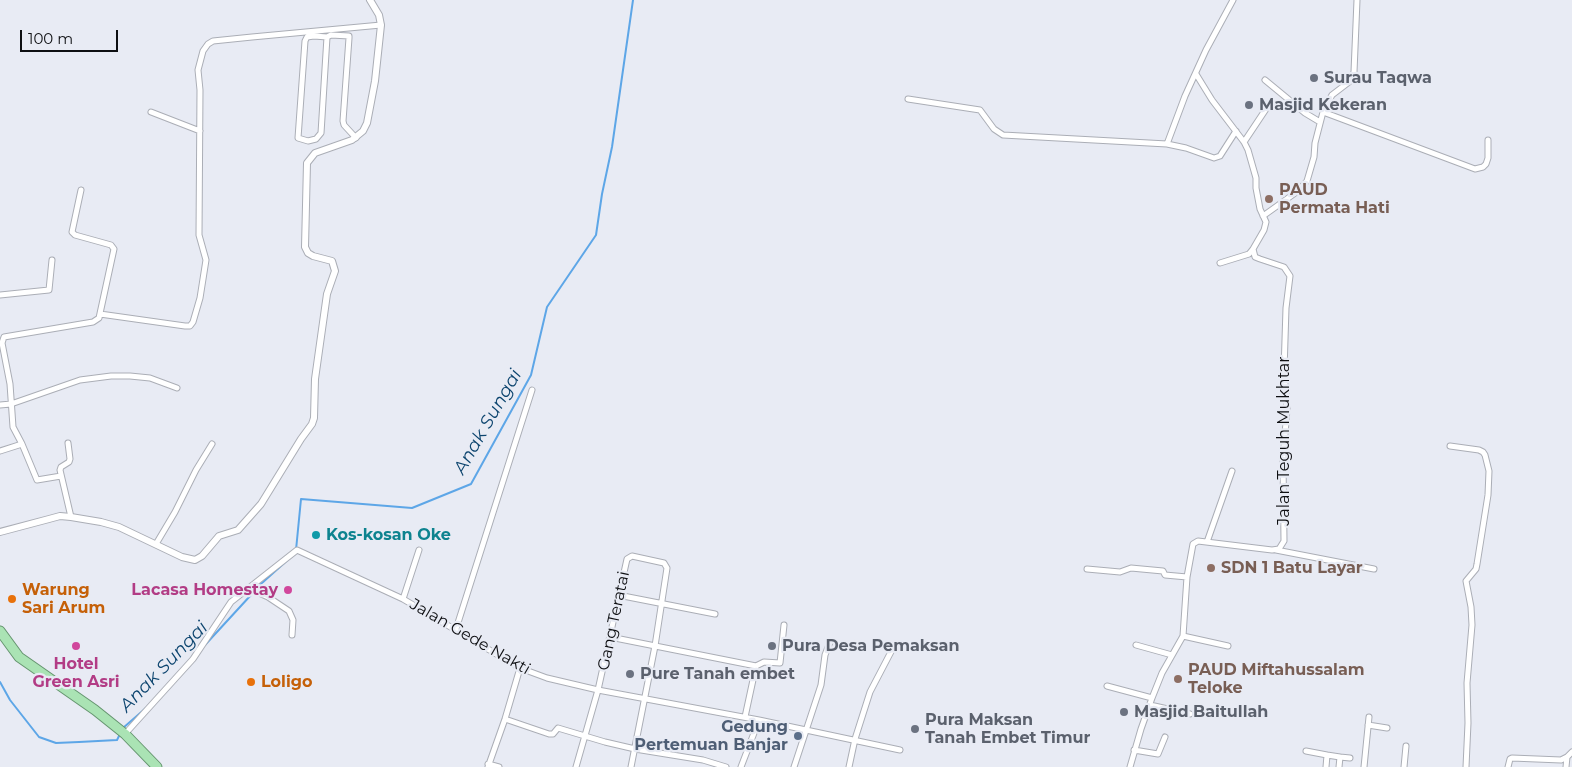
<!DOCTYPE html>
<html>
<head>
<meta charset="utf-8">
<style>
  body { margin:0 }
  #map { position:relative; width:1572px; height:767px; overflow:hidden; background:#e8ebf4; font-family:Montserrat,sans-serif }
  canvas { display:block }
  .scale { position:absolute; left:20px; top:30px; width:98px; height:22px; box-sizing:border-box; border:2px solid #0e0f12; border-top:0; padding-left:6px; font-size:15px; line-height:18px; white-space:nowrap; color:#0e0f12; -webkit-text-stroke:4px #e8ebf4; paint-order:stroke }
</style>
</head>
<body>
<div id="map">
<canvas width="1572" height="767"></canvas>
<div class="scale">100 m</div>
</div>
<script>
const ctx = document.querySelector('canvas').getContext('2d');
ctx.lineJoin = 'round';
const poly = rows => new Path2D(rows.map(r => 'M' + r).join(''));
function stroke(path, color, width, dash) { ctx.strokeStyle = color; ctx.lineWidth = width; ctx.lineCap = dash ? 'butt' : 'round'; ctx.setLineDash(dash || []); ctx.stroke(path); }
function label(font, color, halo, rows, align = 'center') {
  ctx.font = font + ' Montserrat,sans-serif'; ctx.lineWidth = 4.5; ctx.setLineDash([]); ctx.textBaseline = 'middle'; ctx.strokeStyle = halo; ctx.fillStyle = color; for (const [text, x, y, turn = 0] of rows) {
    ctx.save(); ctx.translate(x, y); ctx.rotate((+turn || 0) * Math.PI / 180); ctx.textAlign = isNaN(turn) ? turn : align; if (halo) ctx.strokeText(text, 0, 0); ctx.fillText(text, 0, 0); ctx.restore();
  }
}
const stream = poly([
  [296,550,301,499,412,508,471,484,531,375,547,307,596,235,602,194,612,147,633,0],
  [205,645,262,583,291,557],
  [0,682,10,700,39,737,56,743,79,742,117,740,120,734],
  [123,728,146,708]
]);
const minor = poly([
  [327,37,321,133,316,139,308,141,298,138,305,41,307,37,314,36,327,37,331,35,349,36,349,38,343,121,344,125,356,138],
  [1265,80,1305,113,1320,122],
  [908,99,980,110,994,129,1003,135,1167,144,1186,148,1214,158,1220,156,1236,131],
  [151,112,200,131],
  [1323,112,1475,169,1483,167,1486,164,1488,158,1488,140],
  [1244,142,1266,109],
  [1167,144,1185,96,1206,50,1233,0],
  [1263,216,1298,191,1307,181,1314,157,1315,143,1323,112,1332,95,1349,82,1354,72,1357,0],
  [1220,263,1249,254,1253,249],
  [0,295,49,290,52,260],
  [100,314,185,326,190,326,193,322,200,298,206,260,199,235,200,90,198,70,203,51,208,44,213,41,252,37,381,25],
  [0,405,11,404,80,380,111,376,130,376,150,378,177,388],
  [68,443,70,459,69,462,61,467,60,470,71,517],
  [1450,446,1479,450,1483,452,1485,455,1489,471,1488,495,1477,564,1476,569,1466,581,1471,607,1472,625,1467,683,1468,723,1466,767],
  [0,451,22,444],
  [61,476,37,480,22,444,13,427,10,384,2,343,4,337,93,322,99,318,114,249,111,245,75,235,72,232,81,190],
  [1207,542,1232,471],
  [156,544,175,512,196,470,212,444],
  [1276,550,1374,569],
  [1087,569,1120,572,1131,568,1163,571,1165,575,1187,577],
  [248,588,268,597,289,611,293,620,292,635],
  [618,595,715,614],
  [403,599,419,550],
  [456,629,532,390],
  [1183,636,1228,646],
  [610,637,756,666],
  [1136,645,1172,655],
  [756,666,764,662,780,663,784,625],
  [1107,686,1152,698],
  [1150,705,1190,714],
  [745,717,756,666],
  [505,719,549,734,553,734,558,728,605,742,635,749,703,760,726,767],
  [1368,725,1387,728],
  [125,734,193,659,231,602,297,550,403,599,520,668,547,678,598,690,759,720,900,750],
  [1134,750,1158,754,1165,737],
  [1306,751,1327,755],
  [1340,757,1350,758],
  [488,764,499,767],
  [488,767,505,719,520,668],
  [576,767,598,690,627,559,632,556,664,563,667,568,655,646,631,767],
  [741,767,759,720],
  [794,767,821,685,825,655,830,642],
  [849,767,855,739,870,692,893,648],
  [1130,767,1141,729,1152,698,1162,673,1183,636,1187,577,1193,544,1198,541,1272,550,1279,549,1284,541,1283,460,1287,409,1284,371,1286,308,1290,276,1284,267,1260,259,1255,257,1253,249,1264,230,1266,222,1260,209,1256,188,1256,178,1248,150,1244,142,1212,100,1196,74],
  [1326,767,1327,755,1340,757,1339,767],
  [1364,767,1369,717],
  [1404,767,1406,746],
  [1508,767,1510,759,1512,758,1561,760,1567,757,1572,752],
  [1566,767,1567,757]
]);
const tertiary = poly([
  [0,532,49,519,60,516,71,517,101,522,119,527,182,557,195,560,202,556,219,536,238,530,261,504,301,439,312,424,314,418,315,379,327,294,335,271,332,261,313,256,308,253,305,247,307,163,315,153,352,140,363,131,367,123,375,81,381,25,379,15,370,0]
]);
const trunk = poly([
  [0,631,19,657,95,710,125,734,157,767]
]);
const markers = [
  [1314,78,5,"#6b7280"],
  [1249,105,5,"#6b7280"],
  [1269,199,5,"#8d6e63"],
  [316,535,5,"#0f9aa8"],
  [1211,568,5,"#8d6e63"],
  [288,590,5,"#d1479c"],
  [12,599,5,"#e8710a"],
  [76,646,5,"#d1479c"],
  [772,646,5,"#6b7280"],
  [630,674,5,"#6b7280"],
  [1178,679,5,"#8d6e63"],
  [251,682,5,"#e8710a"],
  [1124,712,5,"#6b7280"],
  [915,729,5,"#6b7280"],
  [798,736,5,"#5c6f8a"]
];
const worshipNames = [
  ["Surau Taqwa",1324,78],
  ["Masjid Kekeran",1259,105],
  ["Pura Desa Pemaksan",782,646],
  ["Pure Tanah embet",640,674],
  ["Masjid Baitullah",1134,712],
  ["Pura Maksan",925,720],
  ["Tanah Embet Timur",925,738]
];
const educationNames = [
  ["PAUD",1279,190],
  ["Permata Hati",1279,208],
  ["SDN 1 Batu Layar",1221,568],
  ["PAUD Miftahussalam",1188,670],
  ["Teloke",1188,688]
];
const streetNames = [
  ["Jalan Teguh Mukhtar",1284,441,-90],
  ["Gang Teratai",614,621,-78],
  ["Jalan Gede Nakti",470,637,30]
];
const cultureNames = [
  ["Kos-kosan Oke",326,535]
];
const foodNames = [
  ["Warung",22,590],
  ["Sari Arum",22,608],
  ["Loligo",261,682]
];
const hotelNames = [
  ["Lacasa Homestay",278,590],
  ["Hotel",76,664,"center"],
  ["Green Asri",76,682,"center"]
];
const serviceNames = [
  ["Gedung",788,727],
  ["Pertemuan Banjar",788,745]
];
const waterNames = [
  ["Anak Sungai",488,422,-60],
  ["Anak Sungai",164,667,-46]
];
stroke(stream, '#5da6e7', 2);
stroke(minor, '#abaeb6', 7);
stroke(tertiary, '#abaeb6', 8);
stroke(trunk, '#65946f', 11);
stroke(minor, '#fff', 5);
stroke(tertiary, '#fff', 6);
stroke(trunk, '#aae3b4', 9);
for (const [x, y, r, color] of markers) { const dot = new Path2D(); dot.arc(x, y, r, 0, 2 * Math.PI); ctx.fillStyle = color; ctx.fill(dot); stroke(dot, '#e8ebf4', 2); }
label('bold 16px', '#5b616d', '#e8ebf4', worshipNames, 'left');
label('bold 16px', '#785e54', '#e8ebf4', educationNames, 'left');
label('16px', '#0e0f12', '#e8ebf4', streetNames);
label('bold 16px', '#0d838f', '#e8ebf4', cultureNames, 'left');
label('bold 16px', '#c56008', '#e8ebf4', foodNames, 'left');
label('bold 16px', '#b23c85', '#e8ebf4', hotelNames, 'right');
label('bold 16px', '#4e5e75', '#e8ebf4', serviceNames, 'right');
label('italic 18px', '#0d456f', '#e8ebf4', waterNames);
</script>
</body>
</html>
